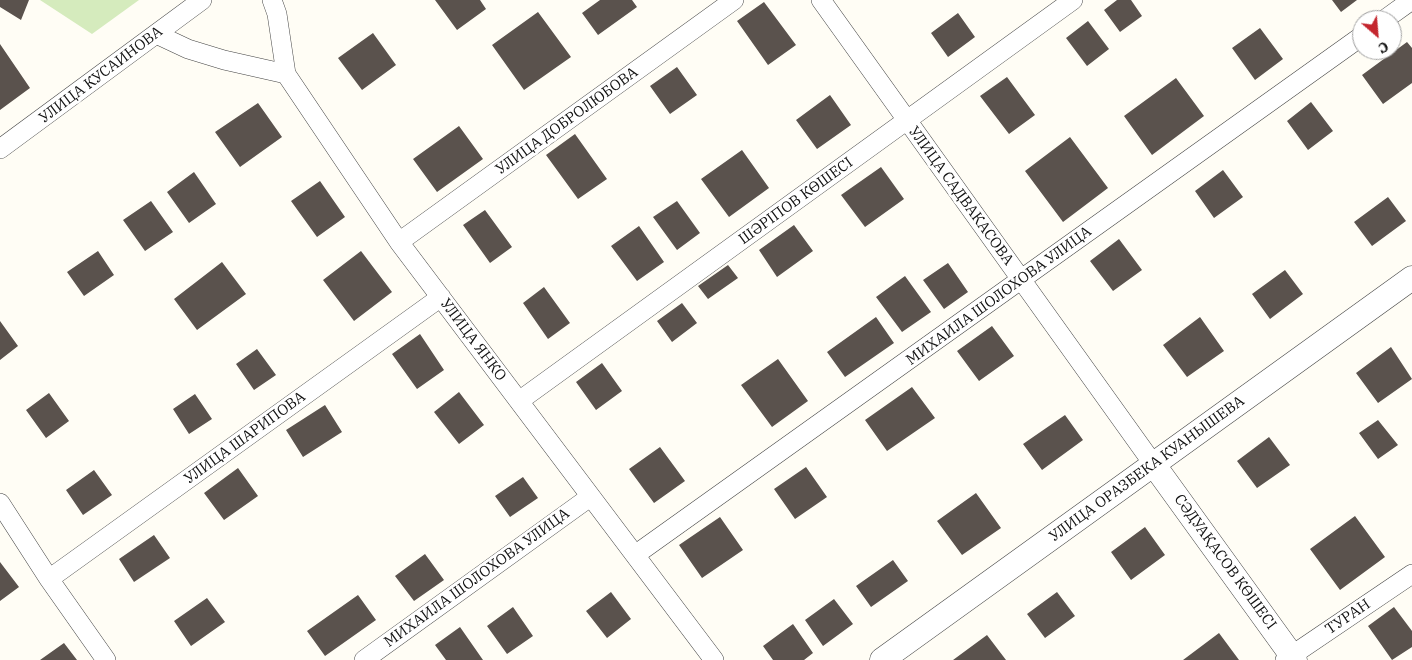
<!DOCTYPE html>
<html>
<head>
<meta charset="utf-8">
<style>
  body { margin:0 }
  #map { position:relative; width:1412px; height:660px; overflow:hidden; background:#fffdf5; font-family:"IBM Plex Serif",serif }
  canvas { display:block }
  .north { position:absolute; left:1352px; top:10px; width:50px; height:50px; box-sizing:border-box; background:#fff; border:1px solid #a0a0a0; border-radius:50%; rotate:153deg; font-size:14px; font-weight:700; line-height:20px; text-align:center; color:#111 }
  .north::after { content:''; display:block; margin:auto; width:18px; height:22px; background:#c4262e; clip-path:polygon(50% 0,100% 100%,50% 72%,0 100%) }
</style>
</head>
<body>
<div id="map">
<canvas width="1412" height="660"></canvas>
<div class="north">С</div>
</div>
<script>
const ctx = document.querySelector('canvas').getContext('2d');
ctx.lineJoin = 'round';
function paint(path, color) { ctx.fillStyle = color; ctx.fill(path, 'evenodd'); }
const poly = rows => new Path2D(rows.map(r => 'M' + r).join(''));
function stroke(path, color, width, dash) { ctx.strokeStyle = color; ctx.lineWidth = width; ctx.lineCap = dash ? 'butt' : 'round'; ctx.setLineDash(dash || []); ctx.stroke(path); }
function label(font, color, halo, rows, align = 'center') {
  ctx.font = font + ' "IBM Plex Serif",serif'; ctx.lineWidth = 5; ctx.setLineDash([]); ctx.textBaseline = 'middle'; ctx.strokeStyle = halo; ctx.fillStyle = color; for (const [text, x, y, turn = 0] of rows) {
    ctx.save(); ctx.translate(x, y); ctx.rotate((+turn || 0) * Math.PI / 180); ctx.textAlign = isNaN(turn) ? turn : align; if (halo) ctx.strokeText(text, 0, 0); ctx.fillText(text, 0, 0); ctx.restore();
  }
}
const green = poly([
  [40,0,139,0,92,34]
]);
const building = poly([
  [0,0,29,0,21,20,0,7],
  [435,0,480,0,486,9,457,30],
  [600,0,632,0,637,7,598,35,582,13],
  [1117,0,1131,0,1142,16,1120,32,1104,10],
  [1332,0,1357,0,1341,12],
  [764,2,796,45,768,65,737,21],
  [538,12,571,57,524,90,492,45],
  [958,13,975,37,948,57,931,33],
  [1088,21,1109,49,1087,66,1066,38],
  [1260,28,1283,59,1255,80,1232,48],
  [373,33,396,65,362,90,338,58],
  [1407,42,1412,48,1412,83,1383,104,1362,75],
  [0,44,30,88,0,110],
  [677,67,697,95,670,114,650,86],
  [1007,77,1035,115,1009,134,980,96],
  [1176,78,1204,116,1152,155,1124,116],
  [830,95,851,125,817,149,796,120],
  [1311,102,1333,131,1308,150,1287,121],
  [258,103,282,137,240,167,215,132],
  [459,126,483,159,437,192,413,159],
  [575,134,607,179,578,199,546,155],
  [1070,137,1108,188,1063,222,1025,171],
  [742,150,769,188,729,217,701,179],
  [881,167,904,199,865,227,841,195],
  [1223,170,1243,197,1214,218,1195,191],
  [194,172,216,204,189,223,167,192],
  [320,181,345,217,317,237,291,201],
  [1388,197,1406,221,1372,246,1354,222],
  [151,201,173,232,145,251,123,220],
  [677,201,700,233,677,250,653,217],
  [485,210,512,247,490,263,463,225],
  [794,225,813,251,777,277,759,250],
  [639,226,664,262,637,281,611,246],
  [1119,239,1142,270,1113,291,1090,261],
  [98,251,114,275,84,296,67,272],
  [361,251,392,292,354,321,323,280],
  [222,262,246,294,197,330,174,299],
  [948,263,968,292,944,309,923,280],
  [728,265,738,278,708,299,698,286],
  [1285,270,1303,294,1270,319,1252,294],
  [905,276,931,312,902,332,876,297],
  [544,287,570,323,548,339,523,303],
  [682,303,697,323,672,342,657,321],
  [876,317,894,343,845,377,827,352],
  [1200,317,1224,351,1187,377,1163,345],
  [0,321,18,346,0,360],
  [992,326,1014,356,979,381,957,351],
  [420,334,444,370,417,389,392,354],
  [1391,347,1412,379,1378,403,1356,373],
  [257,349,276,375,254,390,236,364],
  [778,359,808,401,772,427,741,385],
  [602,363,622,391,596,410,576,382],
  [912,387,935,418,887,451,865,420],
  [459,392,484,425,459,444,434,412],
  [49,393,69,421,46,438,26,410],
  [195,394,212,419,189,434,173,409],
  [325,405,342,432,303,457,286,430],
  [1065,415,1083,440,1042,470,1023,444],
  [1378,420,1398,445,1378,459,1359,433],
  [1269,437,1290,465,1257,488,1237,461],
  [660,447,685,481,654,503,629,469],
  [806,467,827,497,795,519,774,489],
  [238,468,258,496,224,520,204,493],
  [94,470,112,495,83,515,66,490],
  [523,477,538,498,510,517,495,496],
  [976,493,1001,528,962,555,937,521],
  [1355,516,1385,557,1340,590,1310,549],
  [720,517,743,550,702,578,679,545],
  [1145,527,1165,555,1131,580,1111,552],
  [154,535,170,558,134,582,119,559],
  [425,554,444,580,414,601,395,576],
  [893,560,908,581,871,607,856,586],
  [0,562,19,587,0,601],
  [611,592,631,619,607,638,586,611],
  [1057,592,1075,616,1045,638,1027,614],
  [358,595,376,620,325,656,307,631],
  [207,598,225,622,191,646,174,621],
  [834,599,853,624,823,646,805,620],
  [513,607,533,636,507,654,487,626],
  [1394,607,1412,631,1412,647,1392,660,1368,626],
  [793,624,813,653,804,660,773,660,763,646],
  [460,627,483,660,446,660,435,645],
  [1219,633,1239,660,1183,660],
  [987,635,1006,660,953,660],
  [64,643,77,660,40,660]
]);
const minor = poly([
  [272,0,277,14,286,74,399,242,714,660],
  [821,0,1154,465],
  [1384,20,1409,2],
  [156,34,188,49,224,60,286,74],
  [0,149,202,0],
  [399,242,734,0],
  [519,401,1073,0],
  [0,503,49,579,106,660],
  [635,555,1362,36],
  [49,579,441,297],
  [364,660,590,497],
  [1285,660,1412,574]
]);
const tertiary = poly([
  [1154,465,1295,660],
  [882,660,1412,278]
]);
const streetNames = [
  ["УЛИЦА КУСАИНОВА",101,75,-37],
  ["УЛИЦА ДОБРОЛЮБОВА",567,121,-36],
  ["УЛИЦА САДВАКАСОВА",961,196,54],
  ["ШӘРІПОВ КӨШЕСІ",796,201,-36],
  ["МИХАИЛА ШОЛОХОВА УЛИЦА",999,296,-36],
  ["УЛИЦА ЯНКО",473,340,53],
  ["УЛИЦА ШАРИПОВА",245,438,-36],
  ["УЛИЦА ОРАЗБЕКА КУАНЫШЕВА",1147,469,-36],
  ["СӘДУАҚАСОВ КӨШЕСІ",1225,562,54],
  ["МИХАИЛА ШОЛОХОВА УЛИЦА",477,578,-36],
  ["ТУРАН",1348,617,-34]
];
paint(green, '#d5ebbd');
paint(building, '#5a524d');
stroke(minor, '#444', 20);
stroke(tertiary, '#444', 25);
stroke(minor, '#fff', 19);
stroke(tertiary, '#fff', 24);
label('15px', '#111', '#fff', streetNames);
</script>
</body>
</html>
